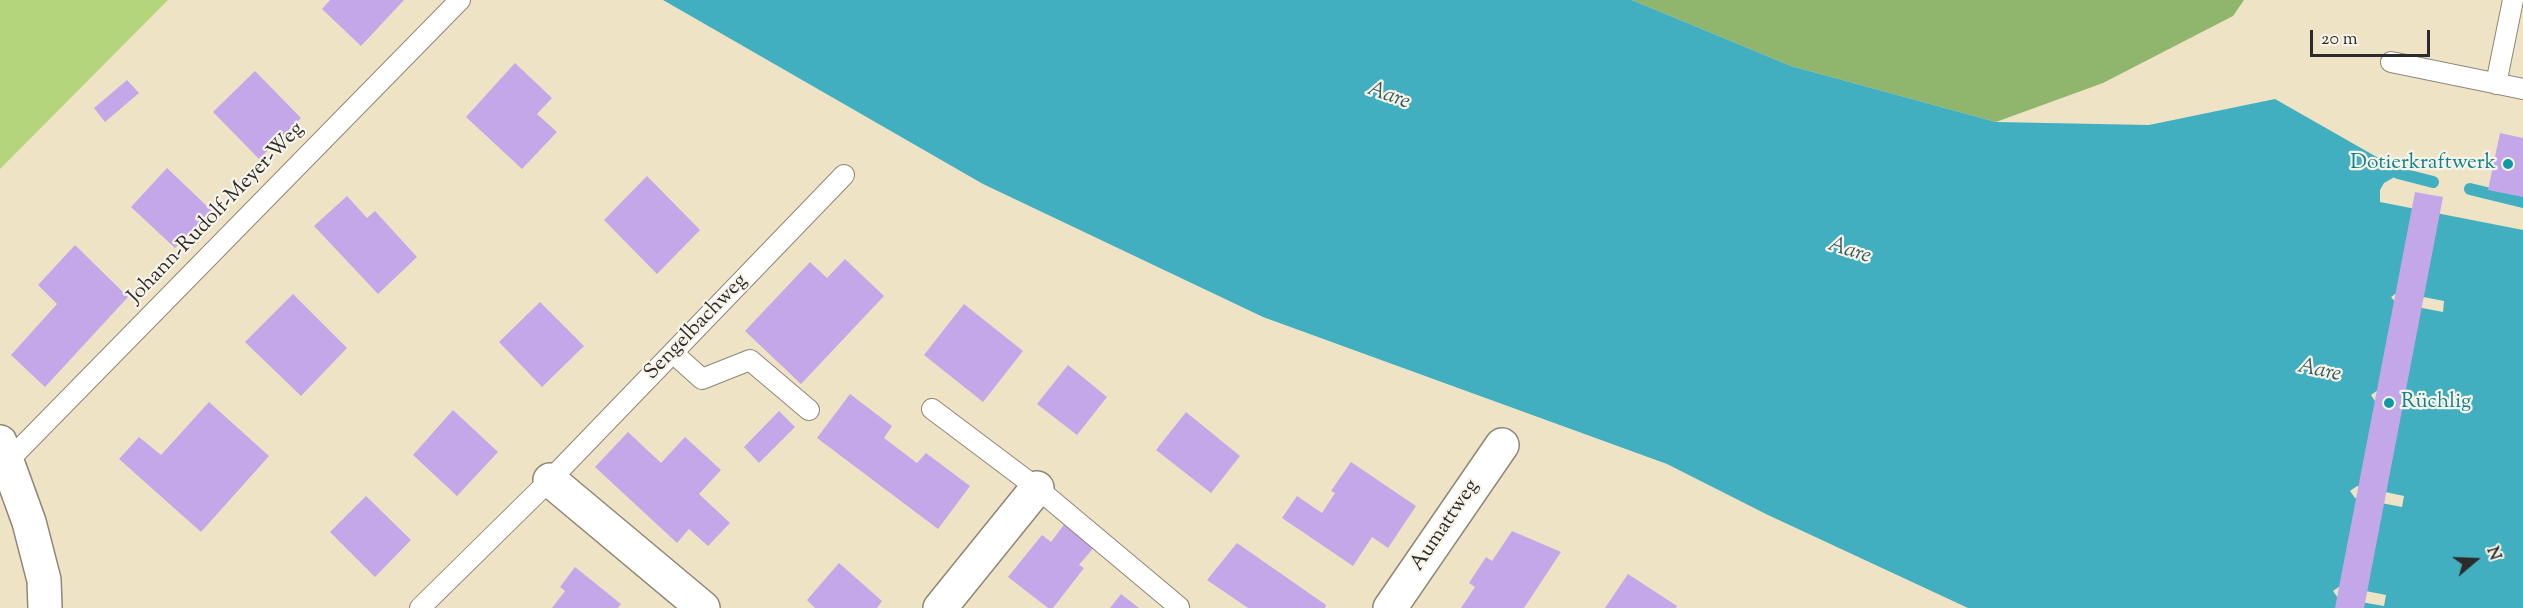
<!DOCTYPE html>
<html>
<head>
<meta charset="utf-8">
<style>
  body { margin:0 }
  #map { position:relative; width:2523px; height:608px; overflow:hidden; background:#efe3c6; font-family:"Sorts Mill Goudy",serif }
  canvas { display:block }
  .north { position:absolute; left:2445px; top:530px; width:60px; height:60px; -webkit-text-stroke:4px #f7f3e8; paint-order:stroke; rotate:71deg; font-size:16px; font-weight:700; line-height:24px; text-align:center; color:#2b2b2b }
  .north::after { content:''; display:block; margin:auto; width:21px; height:27px; background:#2b2b2b; clip-path:polygon(50% 0,100% 100%,50% 72%,0 100%) }
  .scale { position:absolute; left:2310px; top:30px; width:120px; height:27px; box-sizing:border-box; border:3px solid #2b2b2b; border-top:0; padding-left:8px; font-size:18px; line-height:21px; white-space:nowrap; color:#2b2b2b; -webkit-text-stroke:4px #f7f3e8; paint-order:stroke }
</style>
</head>
<body>
<div id="map">
<canvas width="2523" height="608"></canvas>
<div class="north">N</div>
<div class="scale">20 m</div>
</div>
<script>
const ctx = document.querySelector('canvas').getContext('2d');
ctx.lineJoin = 'round';
function paint(path, color) { ctx.fillStyle = color; ctx.fill(path, 'evenodd'); }
const poly = rows => new Path2D(rows.map(r => 'M' + r).join(''));
function stroke(path, color, width, dash) { ctx.strokeStyle = color; ctx.lineWidth = width; ctx.lineCap = dash ? 'butt' : 'round'; ctx.setLineDash(dash || []); ctx.stroke(path); }
function label(font, color, halo, rows, align = 'center') {
  ctx.font = font + ' "Sorts Mill Goudy",serif'; ctx.lineWidth = 4.5; ctx.setLineDash([]); ctx.textBaseline = 'middle'; ctx.strokeStyle = halo; ctx.fillStyle = color; for (const [text, x, y, turn = 0] of rows) {
    ctx.save(); ctx.translate(x, y); ctx.rotate((+turn || 0) * Math.PI / 180); ctx.textAlign = isNaN(turn) ? turn : align; if (halo) ctx.strokeText(text, 0, 0); ctx.fillText(text, 0, 0); ctx.restore();
  }
}
const green = poly([
  [0,0,168,0,0,169]
]);
const forest = poly([
  [1632,0,2244,0,2233,16,2103,83,1996,122,1791,66]
]);
const water = poly([
  [663,0,1632,0,1791,66,1996,122,2149,125,2275,99,2396,168,2398,175,2384,183,2380,190,2380,202,2523,230,2523,608,1968,608,1768,515,1667,464,1263,317,983,184],
  [2398,292,2444,301,2443,312,2396,303,2391,297],
  [2378,390,2424,399,2422,410,2375,401,2371,395],
  [2357,486,2404,496,2402,507,2355,498,2350,491],
  [2340,586,2386,595,2384,606,2338,598,2333,591]
]);
const stream = poly([
  [2398,173,2433,182],
  [2470,189,2523,202]
]);
const building = poly([
  [330,0,404,0,361,46,322,9],
  [515,63,552,98,537,114,557,132,522,169,466,117],
  [255,71,301,118,259,159,213,112],
  [127,80,139,93,105,122,94,108],
  [2500,133,2523,138,2523,197,2488,190],
  [167,168,211,210,175,248,131,207],
  [647,176,700,230,657,274,604,220],
  [2415,192,2443,197,2364,608,2335,608],
  [347,196,367,218,375,211,417,257,378,294,314,226],
  [75,245,128,297,45,387,11,355,57,304,38,285],
  [845,259,884,296,801,384,745,331,810,262,827,278],
  [293,294,347,348,301,396,245,342],
  [540,302,584,346,542,387,499,342],
  [964,304,1023,351,983,402,924,355],
  [1068,365,1107,397,1077,435,1037,404],
  [850,394,892,426,884,438,917,463,926,453,970,486,938,529,817,438],
  [209,402,269,456,201,532,119,459,139,437,161,455],
  [453,410,498,452,457,496,413,455],
  [779,411,795,427,759,463,744,447],
  [1186,412,1240,456,1211,493,1156,450],
  [628,432,661,463,685,437,721,470,699,494,730,523,708,546,689,529,677,543,595,467],
  [1351,462,1416,506,1388,548,1372,537,1353,566,1282,518,1297,496,1322,513,1335,493,1331,491],
  [366,496,411,540,375,577,330,532],
  [1066,522,1095,546,1079,565,1084,568,1053,608,1048,608,1008,577,1042,535,1051,542],
  [1512,531,1561,552,1524,608,1461,608,1475,587,1469,583,1486,557,1492,561],
  [1237,543,1326,605,1325,608,1248,608,1207,580],
  [839,563,882,601,877,608,815,608,807,600],
  [575,567,621,604,618,608,552,608,565,591,560,587],
  [1628,574,1677,606,1676,608,1605,608],
  [1121,594,1139,608,1110,608]
]);
const service = poly([
  [2391,62,2523,89],
  [2496,84,2513,0],
  [673,353,702,379,750,360,809,410],
  [932,409,1037,488,1179,607],
  [8,461,460,0],
  [420,608,550,480,844,175]
]);
const minor = poly([
  [550,480,703,608],
  [940,608,1037,488],
  [1390,608,1502,445]
]);
const secondary = poly([
  [0,442,29,522,44,580,45,608]
]);
const markers = [
  [2508,164,6,"#0f9aa8"],
  [2389,403,6,"#0f9aa8"]
];
const cultureNames = [
  ["Dotierkraftwerk",2496,164],
  ["Rüchlig",2401,403,"left"]
];
const streetNames = [
  ["Johann-Rudolf-Meyer-Weg",217,214,-46],
  ["Sengelbachweg",697,328,-46],
  ["Aumattweg",1446,526,-56]
];
const waterNames = [
  ["Aare",1388,97,20],
  ["Aare",1849,252,18],
  ["Aare",2319,372,12]
];
paint(green, '#b4d57c');
paint(forest, '#8fb66c');
paint(water, '#42afc0');
stroke(stream, '#42afc0', 12);
paint(building, '#c4a7e9');
stroke(service, '#8d8778', 22);
stroke(minor, '#8d8778', 36);
stroke(secondary, '#8d8778', 36);
stroke(service, '#fff', 20);
stroke(minor, '#fff', 33);
stroke(secondary, '#fff', 33);
for (const [x, y, r, color] of markers) { const dot = new Path2D(); dot.arc(x, y, r, 0, 2 * Math.PI); ctx.fillStyle = color; ctx.fill(dot); stroke(dot, '#f7f3e8', 2); }
label('21px', '#0d838f', '#f7f3e8', cultureNames, 'right');
label('21px', '#2b2b2b', '#f7f3e8', streetNames);
label('italic 22px', '#33595f', '#f7f3e8', waterNames);
</script>
</body>
</html>
